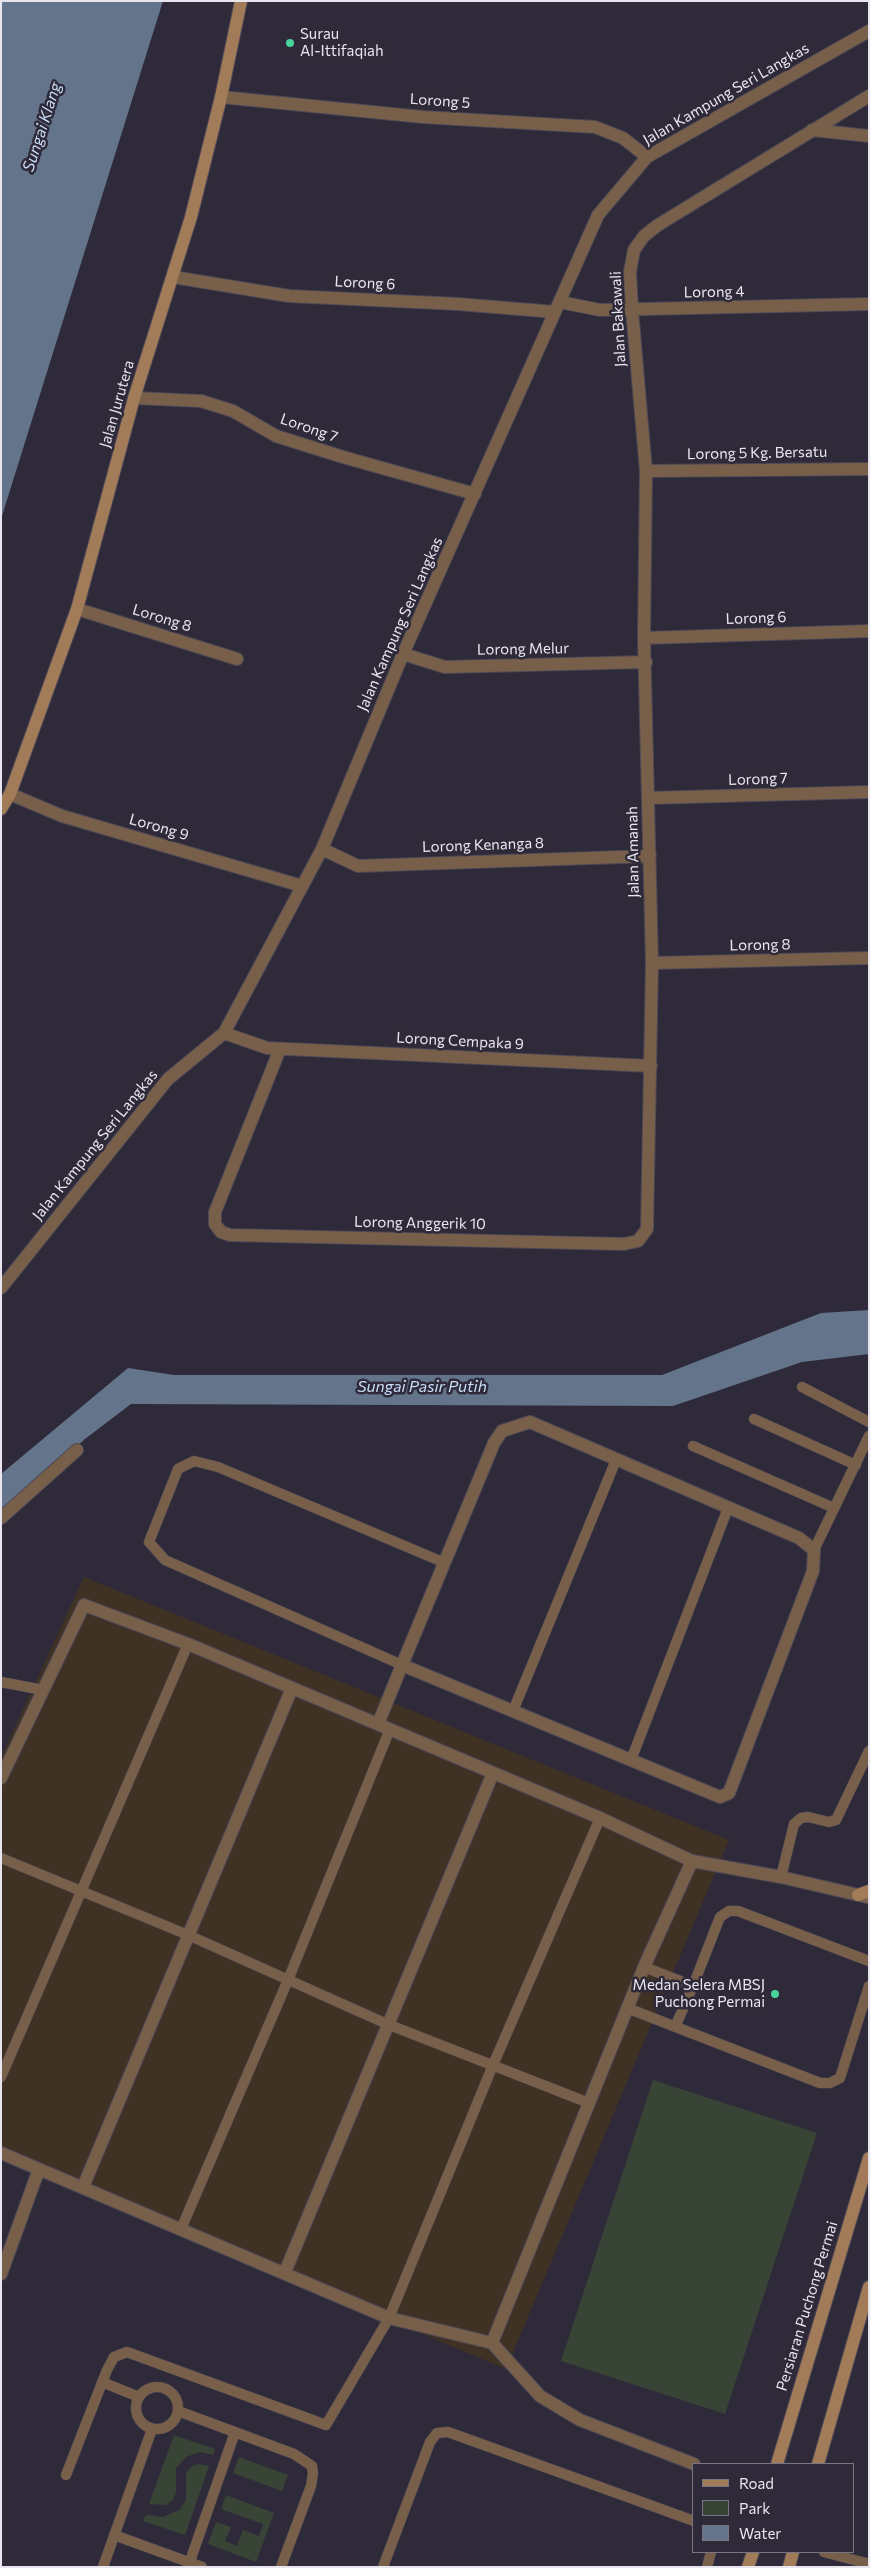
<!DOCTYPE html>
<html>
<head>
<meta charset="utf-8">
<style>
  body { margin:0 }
  #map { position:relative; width:870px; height:2568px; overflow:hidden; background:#2f2a39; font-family:Commissioner,sans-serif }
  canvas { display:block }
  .frame { position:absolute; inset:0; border:2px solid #e9e5ef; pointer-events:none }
  .legend { position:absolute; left:692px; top:2463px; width:162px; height:90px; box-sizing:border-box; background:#2f2a39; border:1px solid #797582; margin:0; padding:6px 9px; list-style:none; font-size:15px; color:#e9e5ef }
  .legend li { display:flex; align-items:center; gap:10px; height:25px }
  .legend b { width:25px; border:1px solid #797582 }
</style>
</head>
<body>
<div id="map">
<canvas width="870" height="2568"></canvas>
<div class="frame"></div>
<ul class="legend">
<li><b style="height:6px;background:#a27b58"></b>Road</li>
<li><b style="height:14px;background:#384436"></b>Park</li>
<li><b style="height:14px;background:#63748b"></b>Water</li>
</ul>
</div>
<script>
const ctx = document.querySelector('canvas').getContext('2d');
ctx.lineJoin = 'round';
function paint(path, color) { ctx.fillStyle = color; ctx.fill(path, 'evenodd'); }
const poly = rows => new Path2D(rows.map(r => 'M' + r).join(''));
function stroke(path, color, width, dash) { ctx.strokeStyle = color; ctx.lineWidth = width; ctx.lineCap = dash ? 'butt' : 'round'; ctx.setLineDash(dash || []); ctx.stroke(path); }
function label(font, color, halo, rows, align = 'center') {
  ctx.font = font + ' Commissioner,sans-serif'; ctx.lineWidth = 5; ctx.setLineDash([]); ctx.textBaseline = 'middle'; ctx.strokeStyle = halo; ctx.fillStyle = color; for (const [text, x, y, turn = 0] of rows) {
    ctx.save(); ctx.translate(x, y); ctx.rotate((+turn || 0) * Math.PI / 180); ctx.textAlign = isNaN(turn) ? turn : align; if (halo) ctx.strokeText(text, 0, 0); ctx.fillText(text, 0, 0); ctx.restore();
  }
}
const industrial = poly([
  [84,1577,729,1840,506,2369,1,2157,1,1757]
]);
const green = poly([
  [653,2080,817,2133,725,2414,561,2361],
  [174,2435,215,2449,213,2455,200,2452,186,2457,176,2468,176,2492,173,2500,166,2505,149,2504],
  [239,2457,288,2475,282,2491,233,2473],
  [198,2464,209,2466,185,2535,143,2521,146,2515,163,2517,179,2510,186,2500,186,2473,192,2466],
  [226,2495,274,2513,256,2562,208,2544,216,2522,231,2527,225,2541,237,2546,243,2530,259,2536,263,2524,221,2509]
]);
const water = poly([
  [1,1,163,1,1,519],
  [869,1310,869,1354,802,1362,673,1406,131,1404,85,1439,1,1514,1,1474,128,1368,174,1375,662,1375,821,1313]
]);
const lane = poly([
  [802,1387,869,1422],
  [754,1419,856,1465],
  [693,1446,834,1508],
  [814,1550,869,1436],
  [402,1665,165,1560,149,1542,178,1469,194,1461,218,1467,445,1563],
  [1,1682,43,1690],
  [513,1711,616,1460],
  [631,1760,728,1508],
  [1,1858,188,1935,387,2024,589,2103],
  [781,1877,794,1824,801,1818,808,1817,829,1822,836,1820,869,1751],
  [644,1967,693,1986,720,1917,729,1911,738,1911,869,1961],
  [627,2008,820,2083,830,2083,840,2078,869,1986],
  [675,2027,693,1986],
  [1,2077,188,1644],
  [181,2229,288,1980,390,1729],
  [102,2382,139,2397],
  '136 2408a21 21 0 1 1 42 0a21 21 0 1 1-42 0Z',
  [178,2411,294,2454,312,2466,313,2473,311,2486,281,2567],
  [66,2475,107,2370,114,2357,127,2352,326,2425,389,2318,493,2065,600,1818],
  [114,2535,202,2567],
  [824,2552,869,2564],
  [103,2567,152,2429],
  [188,2567,235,2432],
  [383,2567,430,2442,437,2433,448,2432,694,2521],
  [707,2567,711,2552]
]);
const street = poly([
  [221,97,423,117,595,127,623,138,647,157],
  [812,130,869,136],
  [173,277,289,296,458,304,555,312],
  [560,302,600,310,869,304],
  [134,398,201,401,233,411,276,436,343,457,475,494],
  [646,471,869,469],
  [77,609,237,659],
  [644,638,869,631],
  [403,654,445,667,646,662],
  [10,794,62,816,302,886],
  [648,798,869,792],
  [322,849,358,866,650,856],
  [652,963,869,958],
  [224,1033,267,1048,651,1066],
  [280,1049,215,1212,215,1224,221,1232,230,1235,624,1244,638,1241,647,1229,652,963,644,638,646,471,632,310,630,272,634,250,644,236,658,225,869,96],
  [1,1288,168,1079,224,1033,322,849,403,654,598,215,647,157,869,31],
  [1,1518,77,1450],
  [378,1724,402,1665,494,1443,502,1431,530,1422,799,1538,814,1550,813,1571,729,1793,720,1797,402,1665],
  [1,1778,84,1605,188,1644,600,1818,692,1861,781,1877,867,1897],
  [1,2153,389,2318,492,2343,540,2396,580,2420,694,2464],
  [83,2187,292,1688],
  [285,2272,493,1773],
  [1,2274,39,2169],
  [492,2343,644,1967,692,1861]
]);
const secondary = poly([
  [1,809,10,794,77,609,134,398,191,217,221,97,241,1],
  [858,1895,869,1891],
  [777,2464,869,2158],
  [818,2464,869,2287],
  [748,2567,753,2552],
  [789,2567,793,2552]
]);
const markers = [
  [290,43,5,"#48d49d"],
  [775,1994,5,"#48d49d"]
];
const poiNames = [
  ["Surau",300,34],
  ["Al-Ittifaqiah",300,51],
  ["Medan Selera MBSJ",765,1985,"right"],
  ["Puchong Permai",765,2002,"right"]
];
const streetNames = [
  ["Jalan Kampung Seri Langkas",726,94,-30],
  ["Lorong 5",440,101,4],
  ["Lorong 6",365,283,3],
  ["Lorong 4",714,292,-1],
  ["Jalan Bakawali",618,319,-93],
  ["Jalan Jurutera",117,404,-74],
  ["Lorong 7",309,428,19],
  ["Lorong 5 Kg. Bersatu",757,453,-1],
  ["Lorong 8",162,618,17],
  ["Lorong 6",756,618,-2],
  ["Jalan Kampung Seri Langkas",400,624,-66],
  ["Lorong Melur",523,649,-1],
  ["Lorong 7",758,779,-2],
  ["Lorong 9",159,827,16],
  ["Lorong Kenanga 8",483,845,-2],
  ["Jalan Amanah",633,852,-91],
  ["Lorong 8",760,945,-1],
  ["Lorong Cempaka 9",460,1041,3],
  ["Jalan Kampung Seri Langkas",95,1145,-51],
  ["Lorong Anggerik 10",420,1223,1],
  ["Persiaran Puchong Permai",807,2306,-73]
];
const waterNames = [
  ["Sungai Klang",42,127,-72],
  ["Sungai Pasir Putih",422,1387]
];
paint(industrial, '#3f3224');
paint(green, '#384436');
paint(water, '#63748b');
stroke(lane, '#4d4856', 11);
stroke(street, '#4d4856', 14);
stroke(secondary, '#4d4856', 14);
stroke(lane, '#785f4a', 10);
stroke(street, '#785f4a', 12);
stroke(secondary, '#a27b58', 12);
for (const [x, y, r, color] of markers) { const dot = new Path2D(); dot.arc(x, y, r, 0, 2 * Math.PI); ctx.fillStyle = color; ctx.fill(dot); stroke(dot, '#2f2a39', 2); }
label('15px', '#e9e5ef', '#2f2a39', poiNames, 'left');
label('15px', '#e9e5ef', '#2f2a39', streetNames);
label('italic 16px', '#c9ddf8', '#2f2a39', waterNames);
</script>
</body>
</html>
